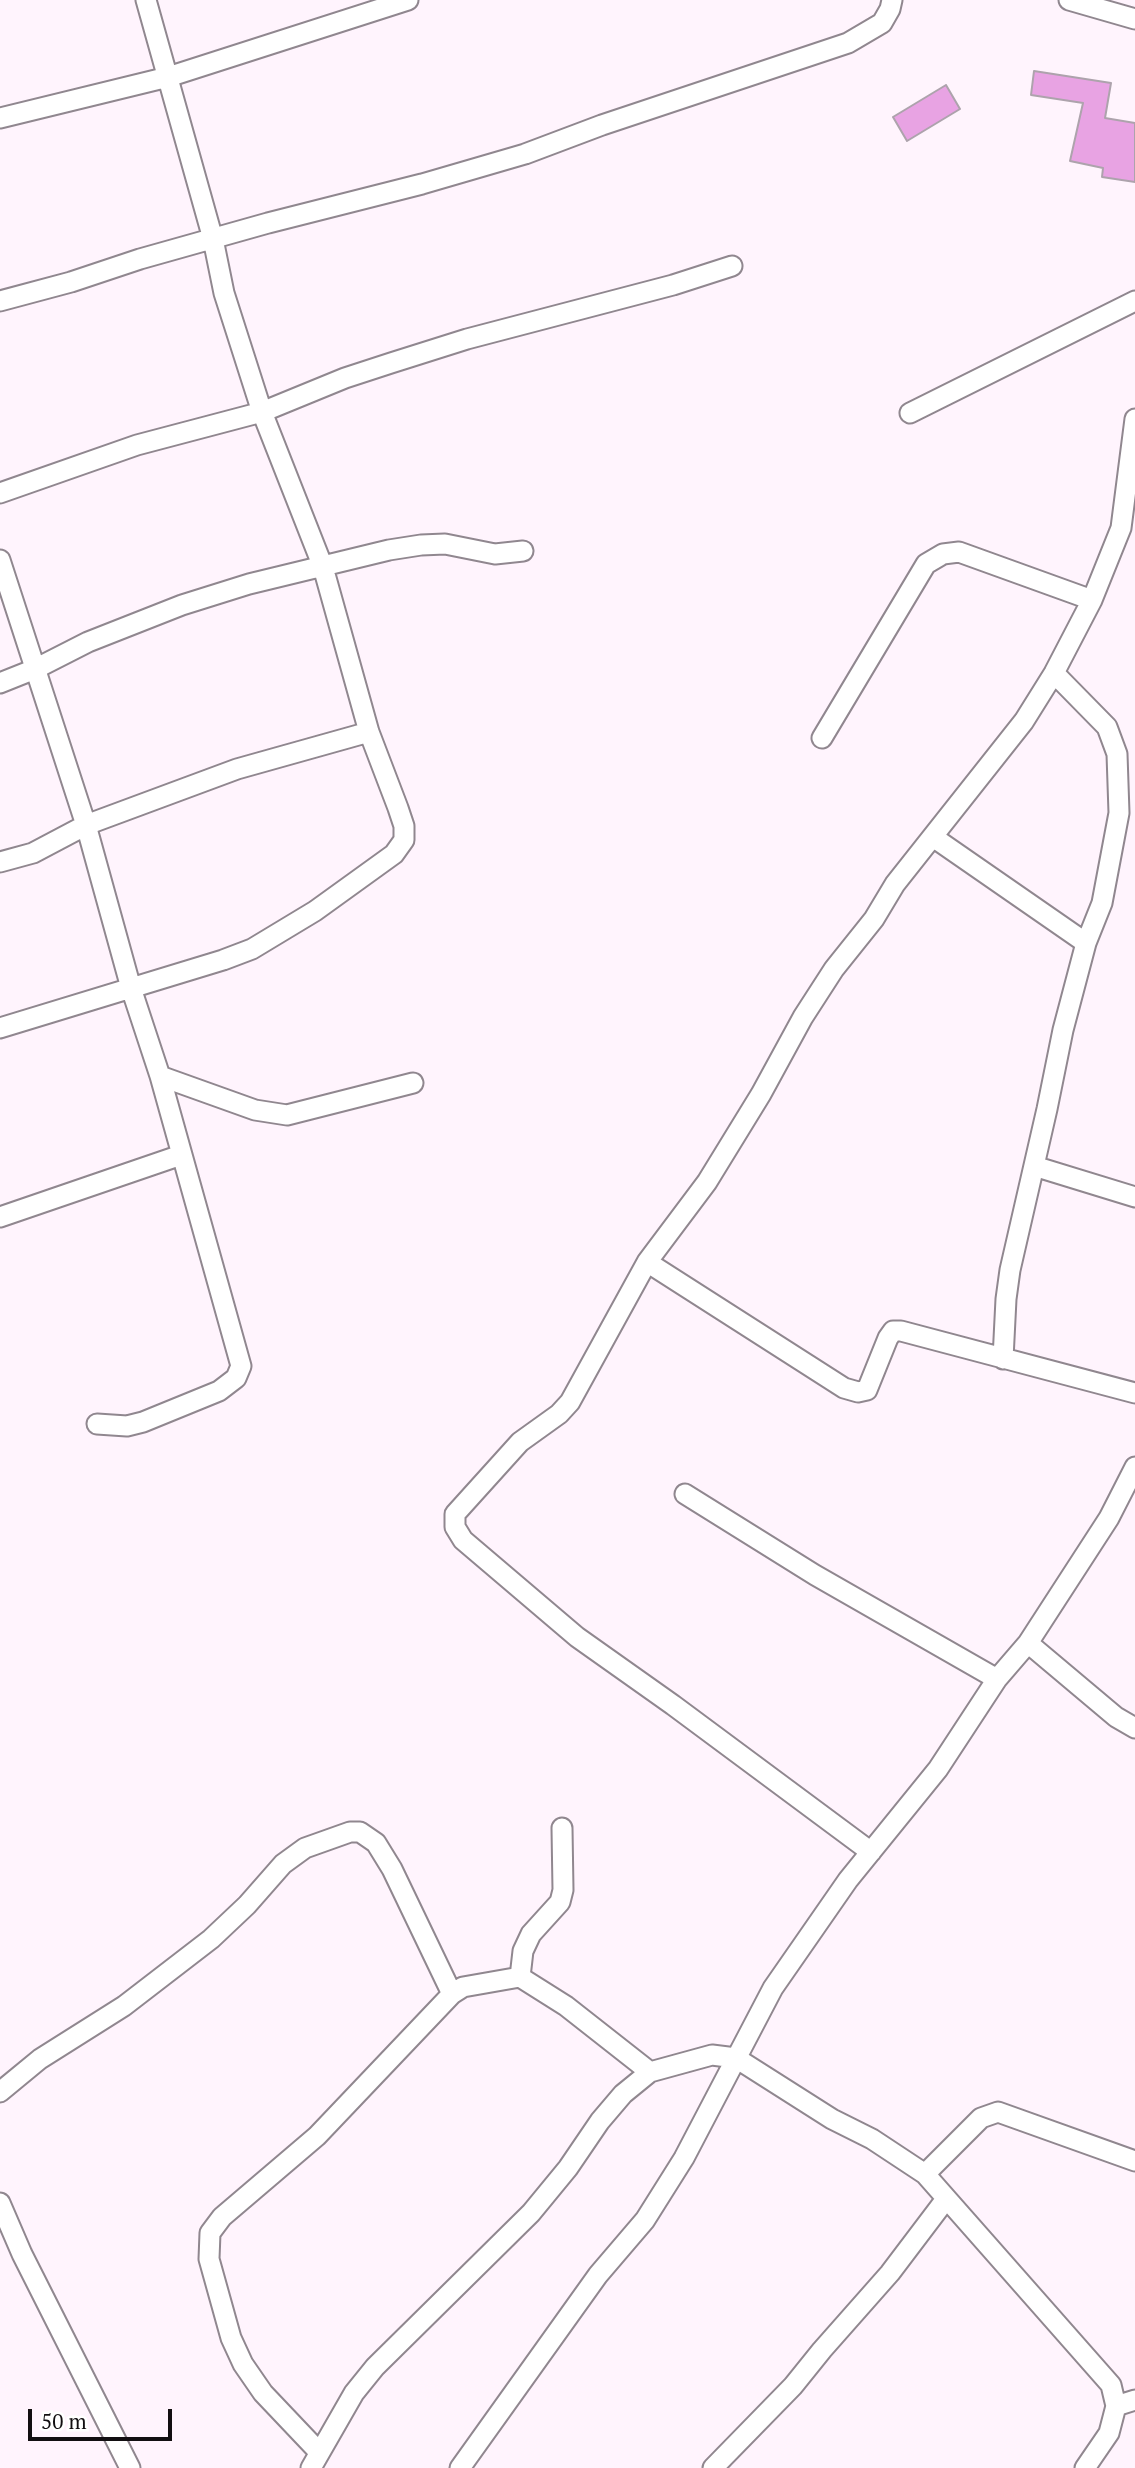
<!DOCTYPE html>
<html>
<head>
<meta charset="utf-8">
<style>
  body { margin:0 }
  #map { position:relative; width:1135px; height:2468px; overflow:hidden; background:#fff4fd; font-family:"PT Serif",serif }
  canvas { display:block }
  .scale { position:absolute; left:28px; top:2409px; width:144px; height:32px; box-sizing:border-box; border:4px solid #120e11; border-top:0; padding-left:9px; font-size:21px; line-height:24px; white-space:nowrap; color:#120e11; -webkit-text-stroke:5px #fff; paint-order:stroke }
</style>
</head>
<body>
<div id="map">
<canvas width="1135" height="2468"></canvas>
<div class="scale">50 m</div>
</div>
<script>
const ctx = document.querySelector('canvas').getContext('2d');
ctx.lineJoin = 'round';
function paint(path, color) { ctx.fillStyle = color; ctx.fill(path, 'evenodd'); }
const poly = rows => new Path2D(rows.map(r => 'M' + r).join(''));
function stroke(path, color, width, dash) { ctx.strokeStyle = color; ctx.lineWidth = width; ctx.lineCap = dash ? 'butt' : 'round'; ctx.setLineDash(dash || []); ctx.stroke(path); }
const building = poly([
  [1034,71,1111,83,1105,118,1135,123,1135,182,1102,177,1103,168,1070,161,1083,103,1031,95,1034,71],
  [946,85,960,109,907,141,893,117,946,85]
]);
const street = poly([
  [1069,0,1135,19],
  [0,118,168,77,408,0],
  [0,301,71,282,140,259,268,223,422,184,525,154,602,125,848,43,882,23,890,9,892,0],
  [910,413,1135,301],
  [0,493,137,445,262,412,345,378,391,363,467,339,673,285,732,266],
  [0,560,86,825,131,988,160,1076,241,1366,236,1378,219,1391,143,1422,127,1426,97,1424],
  [0,683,35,669,88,642,182,605,249,584,389,550,421,545,445,544,495,554,523,551],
  [822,738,926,564,943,554,959,552,1092,600],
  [933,837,1086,943],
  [0,862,33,853,86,825,237,769,369,732],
  [0,1028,223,960,252,949,315,911,394,854,404,840,404,826,398,808,369,732,323,567,262,412,224,293,213,239,146,0],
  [160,1076,255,1110,287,1115,413,1083],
  [1034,1166,1135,1197],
  [0,1217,181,1155],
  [647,1262,844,1388,858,1392,867,1390,888,1338,893,1331,901,1331,1135,1393],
  [1003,1359,1006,1299,1010,1270,1047,1109,1063,1030,1086,943,1102,903,1119,813,1117,754,1107,727,1054,673],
  [685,1494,815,1575,997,1679],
  [1028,1643,1116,1717,1135,1728],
  [871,1852,673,1705,577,1637,463,1540,455,1527,455,1514,520,1442,559,1414,570,1402,647,1262,707,1182,761,1094,803,1017,834,969,874,919,895,884,1024,721,1054,673,1092,600,1121,528,1135,419],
  [520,1977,523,1951,531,1934,560,1902,563,1890,562,1828],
  [0,2092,40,2059,124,2006,211,1939,247,1905,283,1864,305,1848,350,1832,360,1832,376,1843,392,1869,452,1994],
  [925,2174,981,2118,998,2112,1135,2161],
  [0,2203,22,2254,130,2468],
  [1116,2406,1135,2400],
  [319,2452,263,2393,243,2364,231,2338,209,2259,210,2233,222,2217,317,2136,452,1994,463,1987,520,1977,566,2006,650,2072],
  [311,2468,354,2393,375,2367,531,2213,568,2168,600,2121,623,2094,650,2072,712,2055,736,2058,832,2119,872,2139,925,2174,1111,2385,1116,2406,1109,2433,1085,2468],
  [460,2468,598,2275,645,2220,684,2158,773,1988,848,1880,938,1769,997,1679,1028,1643,1109,1518,1135,1467],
  [713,2468,793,2386,822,2350,890,2273,946,2199]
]);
paint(building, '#e8a3e3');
stroke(building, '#ada3ac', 2);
stroke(street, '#90878f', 23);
stroke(street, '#fff', 19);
</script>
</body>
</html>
